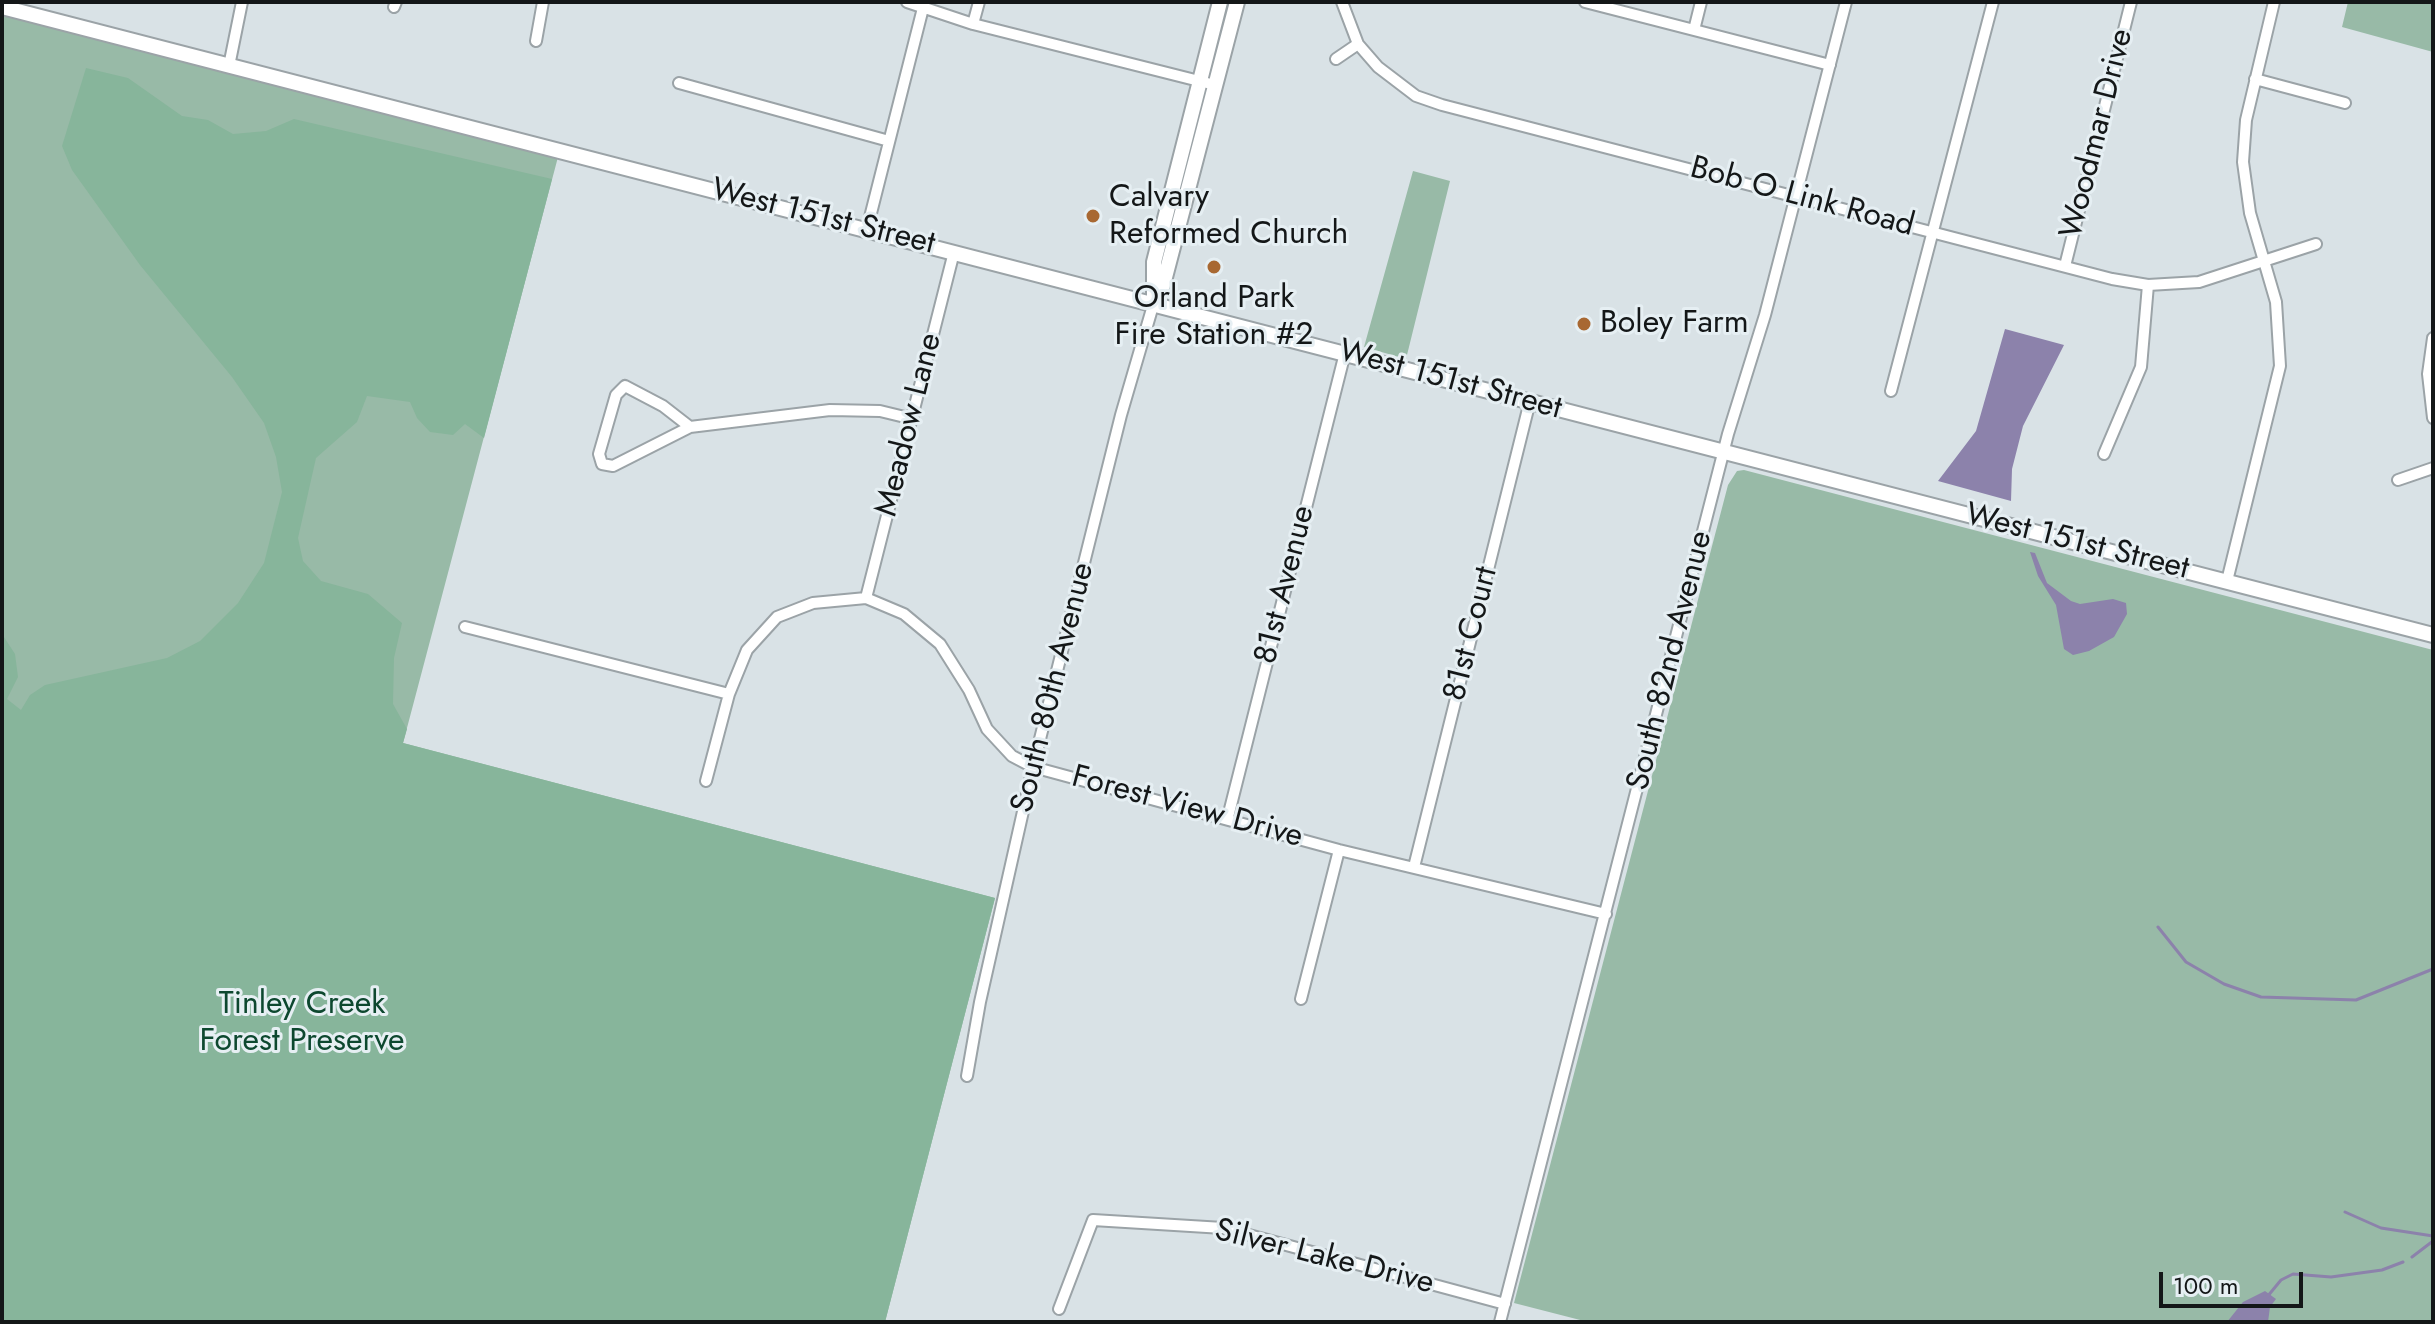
<!DOCTYPE html>
<html>
<head>
<meta charset="utf-8">
<style>
  body { margin:0 }
  #map { position:relative; width:2435px; height:1324px; overflow:hidden; background:#d9e2e6; font-family:Jost,sans-serif }
  canvas { display:block }
  .frame { position:absolute; inset:0; border:4px solid #141718; pointer-events:none }
  .scale { position:absolute; left:2159px; top:1272px; width:144px; height:36px; box-sizing:border-box; border:4px solid #141718; border-top:0; padding-left:10px; font-size:24px; line-height:28px; white-space:nowrap; color:#141718; -webkit-text-stroke:6px #e6eff3; paint-order:stroke }
</style>
</head>
<body>
<div id="map">
<canvas width="2435" height="1324"></canvas>
<div class="frame"></div>
<div class="scale">100 m</div>
</div>
<script>
const ctx = document.querySelector('canvas').getContext('2d');
ctx.lineJoin = 'round';
function paint(path, color) { ctx.fillStyle = color; ctx.fill(path, 'evenodd'); }
const poly = rows => new Path2D(rows.map(r => 'M' + r).join(''));
function stroke(path, color, width, dash) { ctx.strokeStyle = color; ctx.lineWidth = width; ctx.lineCap = dash ? 'butt' : 'round'; ctx.setLineDash(dash || []); ctx.stroke(path); }
function label(font, color, halo, rows, align = 'center') {
  ctx.font = font + ' Jost,sans-serif'; ctx.lineWidth = 6; ctx.setLineDash([]); ctx.textBaseline = 'middle'; ctx.strokeStyle = halo; ctx.fillStyle = color; for (const [text, x, y, turn = 0] of rows) {
    ctx.save(); ctx.translate(x, y); ctx.rotate((+turn || 0) * Math.PI / 180); ctx.textAlign = isNaN(turn) ? turn : align; if (halo) ctx.strokeText(text, 0, 0); ctx.fillText(text, 0, 0); ctx.restore();
  }
}
const green = poly([
  [2348,2,2433,2,2433,52,2342,27],
  [2,14,558,157,403,743,995,898,885,1322,2,1322],
  [1413,171,1450,181,1406,359,1364,347],
  [1744,470,2433,650,2433,1322,1588,1322,1514,1303,1728,485,1737,471]
]);
const forest = poly([
  [86,68,128,78,182,116,208,120,233,134,266,131,294,119,552,179,484,438,465,424,453,435,430,432,417,418,410,402,367,396,357,422,316,458,298,538,303,561,321,581,368,594,402,623,394,658,393,704,407,729,403,743,995,898,885,1322,2,1322,2,634,15,654,18,677,7,699,21,710,30,695,45,685,167,658,200,641,238,603,264,563,282,492,276,457,264,423,232,377,140,265,72,170,62,146]
]);
const water = poly([
  [2005,329,2064,345,2023,426,2012,469,2011,501,1938,481,1976,431],
  [2030,552,2035,553,2047,583,2071,601,2080,604,2113,599,2126,603,2127,614,2114,637,2089,651,2073,655,2064,649,2056,605,2038,576],
  [2265,1291,2276,1299,2270,1307,2268,1322,2227,1322,2243,1302]
]);
const stream = poly([
  [2158,927,2186,962,2224,984,2261,997,2356,1000,2433,969],
  [2345,1212,2381,1228,2433,1236],
  [2412,1257,2433,1241],
  [2267,1297,2281,1280,2293,1274,2331,1277,2382,1270,2403,1262]
]);
const street = poly([
  [907,2,973,24,1215,85],
  [1342,2,1358,44,1378,67,1416,96,1442,105,2112,279,2148,285,2199,282,2316,244],
  [1585,2,1830,65],
  [394,7,396,2],
  [973,24,979,2],
  [1694,30,1701,2],
  [536,41,543,2],
  [1336,59,1358,44],
  [229,66,242,2],
  [2255,79,2345,103],
  [679,83,889,141],
  [867,229,923,8],
  [2065,266,2131,2],
  [2433,338,2428,374,2433,418],
  [1891,391,1993,2],
  [690,427,613,466,602,464,599,454,616,395,625,386,663,406,690,427,830,410,880,411,913,419],
  [2104,454,2141,367,2148,285],
  [2398,480,2433,468],
  [2227,581,2280,366,2276,302,2250,213,2243,162,2246,120,2274,2],
  [866,598,954,252],
  [465,627,729,694,747,650,777,617,813,603,866,598,904,614,940,644,969,690,987,729,1012,756,1033,767,1339,850,1606,914],
  [706,781,729,694],
  [1228,817,1345,353],
  [1414,867,1530,401],
  [1301,999,1339,850],
  [967,1076,980,1002,1033,767,1121,415,1154,302],
  [1059,1309,1093,1220,1223,1228,1505,1304],
  [1500,1322,1728,434,1765,315,1846,2]
]);
const secondary = poly([
  [2,7,2433,635],
  [1154,302,1163,285,1237,2],
  [1154,302,1154,262,1220,2]
]);
const markers = [
  [1093,216,8,"#a86832"],
  [1214,267,8,"#a86832"],
  [1584,324,8,"#a86832"]
];
const streetNames = [
  ["Woodmar Drive",2098,134,-76],
  ["Bob O Link Road",1802,198,15],
  ["West 151st Street",823,218,14],
  ["West 151st Street",1450,381,15],
  ["Meadow Lane",910,425,-76],
  ["West 151st Street",2077,543,14],
  ["81st Avenue",1286,585,-76],
  ["81st Court",1472,634,-76],
  ["South 82nd Avenue",1671,661,-76],
  ["South 80th Avenue",1054,688,-76],
  ["Forest View Drive",1187,808,15],
  ["Silver Lake Drive",1324,1258,14]
];
const poiNames = [
  ["Calvary",1109,198],
  ["Reformed Church",1109,235],
  ["Orland Park",1214,299,"center"],
  ["Fire Station #2",1214,336,"center"],
  ["Boley Farm",1600,324]
];
const parkNames = [
  ["Tinley Creek",302,1005],
  ["Forest Preserve",302,1042]
];
paint(green, '#98baa7');
paint(forest, '#87b59b');
paint(water, '#8c82ab');
stroke(stream, '#8c82ab', 3);
stroke(street, '#9ba3a7', 14);
stroke(secondary, '#9ba3a7', 18);
stroke(street, '#fff', 10);
stroke(secondary, '#fff', 14);
for (const [x, y, r, color] of markers) { const dot = new Path2D(); dot.arc(x, y, r, 0, 2 * Math.PI); ctx.fillStyle = color; ctx.fill(dot); stroke(dot, '#e6eff3', 3); }
label('32px', '#141718', '#e6eff3', streetNames);
label('32px', '#141718', '#e6eff3', poiNames, 'left');
label('32px', '#0d482f', '#e6eff3', parkNames);
</script>
</body>
</html>
